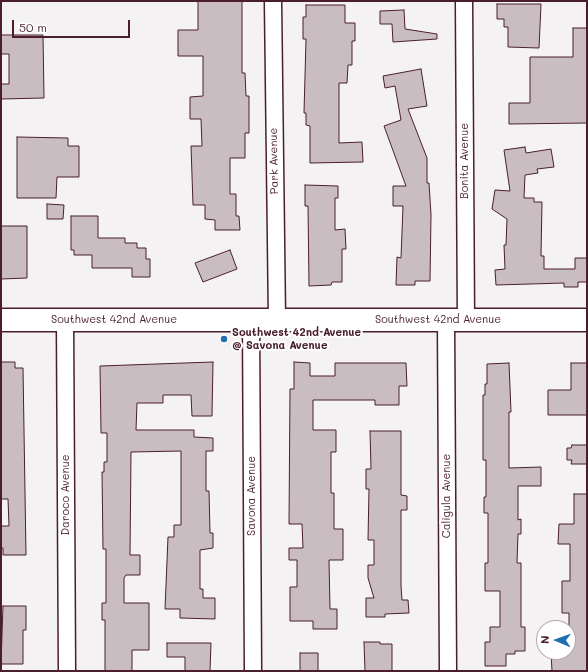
<!DOCTYPE html>
<html>
<head>
<meta charset="utf-8">
<style>
  body { margin:0 }
  #map { position:relative; width:588px; height:672px; overflow:hidden; background:#f4f2f2; font-family:Mali,sans-serif }
  canvas { display:block }
  .frame { position:absolute; inset:0; border:2px solid #4a1f2b; pointer-events:none }
  .north { position:absolute; left:536px; top:620px; width:40px; height:40px; box-sizing:border-box; background:#fff; border:1px solid #b7a5aa; border-radius:50%; rotate:272deg; font-size:11px; font-weight:700; line-height:16px; text-align:center; color:#4a1f2b }
  .north::after { content:''; display:block; margin:auto; width:14px; height:18px; background:#1f6fb2; clip-path:polygon(50% 0,100% 100%,50% 72%,0 100%) }
  .scale { position:absolute; left:12px; top:20px; width:118px; height:18px; box-sizing:border-box; border:2px solid #4a1f2b; border-top:0; padding-left:5px; font-size:12px; line-height:14px; white-space:nowrap; color:#4a1f2b; -webkit-text-stroke:3px #fff; paint-order:stroke }
</style>
</head>
<body>
<div id="map">
<canvas width="588" height="672"></canvas>
<div class="frame"></div>
<div class="north">N</div>
<div class="scale">50 m</div>
</div>
<script>
const ctx = document.querySelector('canvas').getContext('2d');
ctx.lineJoin = 'round';
function paint(path, color) { ctx.fillStyle = color; ctx.fill(path, 'evenodd'); }
const poly = rows => new Path2D(rows.map(r => 'M' + r).join(''));
function stroke(path, color, width, dash) { ctx.strokeStyle = color; ctx.lineWidth = width; ctx.lineCap = dash ? 'butt' : 'round'; ctx.setLineDash(dash || []); ctx.stroke(path); }
function label(font, color, halo, rows, align = 'center') {
  ctx.font = font + ' Mali,sans-serif'; ctx.lineWidth = 4; ctx.setLineDash([]); ctx.textBaseline = 'middle'; ctx.strokeStyle = halo; ctx.fillStyle = color; for (const [text, x, y, turn = 0] of rows) {
    ctx.save(); ctx.translate(x, y); ctx.rotate((+turn || 0) * Math.PI / 180); ctx.textAlign = isNaN(turn) ? turn : align; if (halo) ctx.strokeText(text, 0, 0); ctx.fillText(text, 0, 0); ctx.restore();
  }
}
const building = poly([
  [198,1,242,1,242,73,245,73,246,96,249,96,249,133,245,133,245,158,230,158,230,194,236,194,236,216,239,216,240,230,215,230,215,220,205,219,205,205,193,205,191,146,202,146,201,119,190,119,190,97,203,96,203,56,178,56,178,30,198,30,198,1],
  [497,4,541,4,539,48,508,47,508,27,504,27,504,19,497,19,497,4],
  [306,5,345,5,345,23,355,23,355,41,352,41,352,65,348,65,347,83,339,83,339,143,362,142,363,162,310,163,310,126,306,125,306,113,304,113,306,39,303,39,303,17,306,17,306,5],
  [404,10,405,29,437,34,437,39,393,42,392,24,380,24,380,11,404,10],
  [573,28,587,28,587,123,509,124,509,103,530,103,530,57,573,57,573,28],
  [1,35,43,35,44,98,1,99,1,84,9,84,9,54,1,54,1,35],
  [421,69,427,106,408,109,427,158,427,183,429,183,431,215,430,281,415,281,415,285,396,285,397,257,401,258,403,206,393,206,393,186,406,186,384,126,401,120,395,86,385,88,383,76,421,69],
  [17,137,68,138,68,146,79,146,79,177,57,177,56,198,17,198,17,137],
  [525,147,526,153,551,149,554,167,537,169,538,173,525,175,524,198,534,198,534,202,542,202,541,256,544,256,544,269,575,269,575,258,587,258,587,282,578,282,578,287,564,287,564,283,496,285,495,270,505,269,504,245,506,245,507,219,492,209,495,190,510,191,504,150,525,147],
  [305,185,338,186,338,198,335,198,335,230,345,229,346,249,342,249,342,282,332,282,331,285,309,286,308,206,305,206,305,185],
  [47,204,64,205,63,219,47,219,47,204],
  [71,216,98,216,98,238,125,238,125,243,137,243,137,248,146,248,146,259,150,259,150,277,132,277,132,268,92,268,92,255,74,255,74,250,71,250,71,216],
  [1,226,27,226,27,278,1,279,1,226],
  [230,250,237,269,203,282,195,263,230,250],
  [1,362,15,362,15,368,23,368,26,555,3,555,3,548,1,548,1,526,9,526,8,499,1,499,1,362],
  [213,362,212,416,192,416,191,395,163,395,163,403,137,403,136,430,194,430,194,437,213,438,213,451,206,451,206,491,209,491,210,533,213,533,213,548,200,550,200,589,203,589,203,598,215,598,215,619,180,618,180,609,165,609,168,537,174,537,174,525,181,525,181,451,131,452,130,555,140,555,140,575,126,575,124,578,124,603,149,603,149,650,132,650,132,671,105,671,105,620,102,620,102,603,106,603,106,549,103,549,102,472,104,472,104,462,107,462,107,433,101,433,100,366,213,362],
  [294,362,310,363,310,376,335,376,335,363,406,363,407,386,399,386,399,405,375,405,375,400,313,400,313,430,336,430,336,452,331,452,331,493,334,493,334,529,343,529,343,560,329,560,330,609,337,609,337,629,313,629,313,621,290,621,290,587,297,587,297,560,289,560,289,548,303,548,302,524,289,524,290,389,294,389,294,362],
  [509,363,511,412,509,412,509,468,541,467,541,486,518,486,518,520,521,519,521,534,518,534,517,563,521,563,521,627,525,627,525,651,515,651,515,654,506,654,506,666,485,666,485,642,490,642,490,627,500,627,500,591,485,591,485,563,488,563,488,513,484,513,484,497,486,497,486,460,483,460,483,395,485,395,485,384,487,384,487,364,509,363],
  [571,363,587,363,587,415,548,415,548,390,571,390,571,363],
  [370,431,401,431,401,495,407,496,407,510,401,510,401,586,402,600,408,600,409,613,385,614,385,617,366,617,366,598,374,598,368,578,368,565,374,565,374,540,368,540,369,489,366,489,366,469,371,469,370,431],
  [572,445,587,445,587,464,571,464,572,460,567,460,567,448,571,448,572,445],
  [574,494,587,494,587,671,552,671,551,652,568,652,569,648,569,613,562,613,562,581,570,581,570,544,558,544,559,524,574,524,574,494],
  [3,606,26,606,26,630,23,630,23,664,1,664,3,606],
  [364,642,380,642,380,644,392,644,392,671,365,671,364,642],
  [167,643,211,643,210,671,185,671,185,657,167,657,167,643],
  [300,653,318,653,318,671,300,671,300,653]
]);
const street = poly([
  [273,1,277,320],
  [464,1,466,321],
  [65,320,67,671],
  [251,320,253,671],
  [446,320,448,671]
]);
const secondary = poly([
  [1,320,587,320]
]);
const markers = [
  [224,339,4,"#1f6fb2"]
];
const streetNames = [
  ["Park Avenue",274,161,-91],
  ["Bonita Avenue",465,161,-90],
  ["Southwest 42nd Avenue",114,320],
  ["Southwest 42nd Avenue",438,320],
  ["Daroco Avenue",66,495,-90],
  ["Savona Avenue",252,496,-90],
  ["Caligula Avenue",447,496,-90]
];
const poiNames = [
  ["Southwest 42nd Avenue",232,333],
  ["@ Savona Avenue",232,346]
];
paint(building, '#cabdc1');
stroke(building, '#4a1f2b', 1);
stroke(street, '#4a1f2b', 19);
stroke(secondary, '#4a1f2b', 25);
stroke(street, '#fff', 16);
stroke(secondary, '#fff', 22);
for (const [x, y, r, color] of markers) { const dot = new Path2D(); dot.arc(x, y, r, 0, 2 * Math.PI); ctx.fillStyle = color; ctx.fill(dot); stroke(dot, '#fff', 1.5); }
label('11px', '#4a1f2b', '#fff', streetNames);
label('bold 11px', '#4a1f2b', '#fff', poiNames, 'left');
</script>
</body>
</html>
